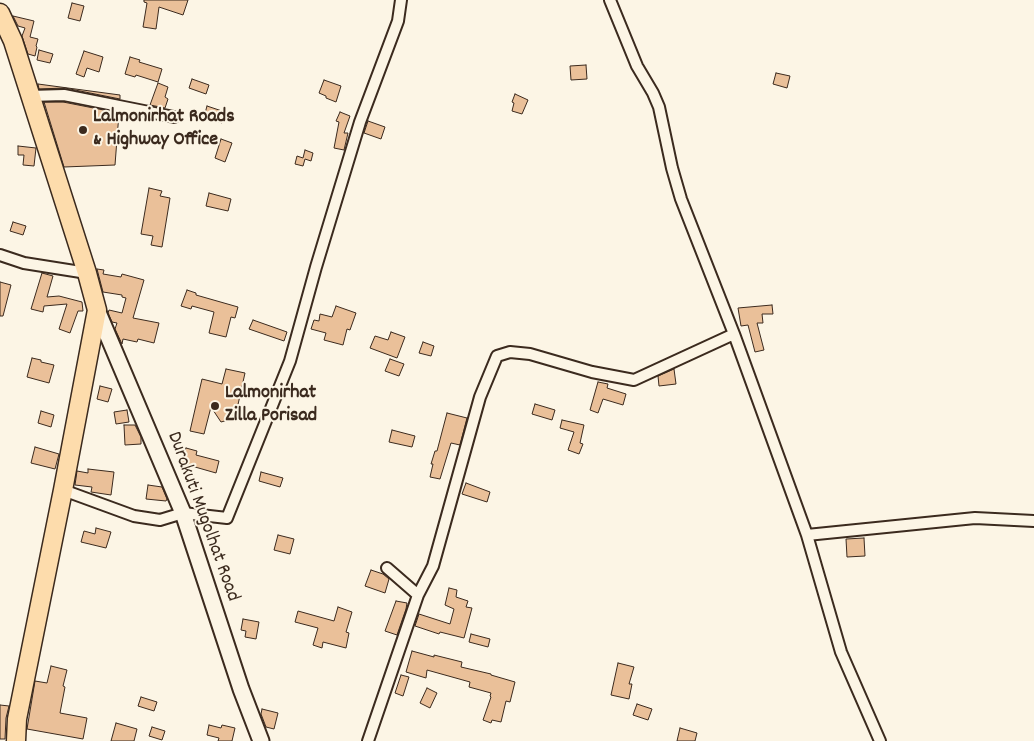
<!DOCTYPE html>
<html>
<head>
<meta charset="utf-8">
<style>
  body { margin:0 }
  canvas { display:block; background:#fcf5e5 }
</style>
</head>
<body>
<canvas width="1034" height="741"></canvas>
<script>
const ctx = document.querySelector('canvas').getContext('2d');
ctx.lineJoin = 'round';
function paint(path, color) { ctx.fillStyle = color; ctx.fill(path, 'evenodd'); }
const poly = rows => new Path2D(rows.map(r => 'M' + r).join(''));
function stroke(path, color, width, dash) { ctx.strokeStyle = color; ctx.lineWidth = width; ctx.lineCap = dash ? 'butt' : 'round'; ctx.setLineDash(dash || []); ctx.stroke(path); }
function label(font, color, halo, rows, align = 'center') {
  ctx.font = font + ' Dekko,sans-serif'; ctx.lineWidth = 4; ctx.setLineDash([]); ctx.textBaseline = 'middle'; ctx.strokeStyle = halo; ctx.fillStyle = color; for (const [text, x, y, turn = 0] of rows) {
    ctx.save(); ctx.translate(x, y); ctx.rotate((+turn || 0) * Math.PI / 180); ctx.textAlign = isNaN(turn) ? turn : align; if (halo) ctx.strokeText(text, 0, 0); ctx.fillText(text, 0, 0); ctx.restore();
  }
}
const building = poly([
  [144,0,188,0,183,15,159,7,156,29,143,27,147,3,144,2,144,0],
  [72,3,84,6,80,21,68,18,72,3],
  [13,16,34,21,30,37,38,39,36,46,37,47,35,56,28,54,22,36,25,28,18,26,13,16],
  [39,50,53,54,50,63,37,60,39,50],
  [84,51,103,57,99,72,87,68,84,77,76,74,84,51],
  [130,57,140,60,139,62,162,69,158,82,136,75,135,77,125,74,130,57],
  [586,65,587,79,571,80,570,66,586,65],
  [776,73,790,76,787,88,773,84,776,73],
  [192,79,209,85,206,94,189,88,192,79],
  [324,80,341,86,336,102,326,98,326,96,319,93,324,80],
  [158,83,168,87,165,97,168,99,165,108,150,105,158,83],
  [38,84,120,95,120,99,65,88,39,89,38,84],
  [515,94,528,100,522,114,512,111,514,103,512,102,515,94],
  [44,102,63,102,119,113,115,165,64,167,44,102],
  [207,106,225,112,222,123,204,117,207,106],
  [340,112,350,116,344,133,348,133,344,150,334,148,339,122,336,121,340,112],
  [368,121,385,127,381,139,364,133,368,121],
  [221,139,232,143,225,162,215,158,221,139],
  [18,146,36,148,34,166,23,165,24,155,18,155,18,146],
  [305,150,313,153,311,161,305,159,303,166,295,164,297,156,303,158,305,150],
  [149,188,162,191,160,196,170,198,162,247,151,245,153,236,141,234,149,188],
  [209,193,231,199,228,211,206,206,209,193],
  [13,222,26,226,23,235,10,231,13,222],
  [97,269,104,270,103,274,121,277,122,274,144,280,133,318,159,323,154,343,138,339,137,342,123,339,122,344,115,329,117,323,112,322,108,313,109,310,122,313,126,298,122,297,122,295,103,292,97,269],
  [42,273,53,276,47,297,59,296,82,302,83,311,78,311,70,333,59,329,67,304,44,306,43,312,31,309,42,273],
  [0,282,11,285,3,316,0,316,0,282],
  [187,290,196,293,196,295,238,307,235,318,231,317,226,337,209,333,214,312,192,306,191,309,181,306,187,290],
  [772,305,773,314,762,314,763,323,757,323,764,350,755,352,748,325,741,326,738,308,772,305],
  [336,306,356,313,350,330,347,329,343,345,324,340,326,333,311,329,314,320,319,321,320,314,332,317,336,306],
  [253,320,287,332,284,341,249,329,253,320],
  [391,332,405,337,397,358,370,348,375,336,388,340,391,332],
  [423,342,434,346,431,356,419,353,423,342],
  [32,358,41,360,41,362,54,365,49,383,27,377,32,358],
  [390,359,404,364,399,376,385,371,390,359],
  [226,369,245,373,237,409,232,419,221,422,211,407,204,434,190,431,202,379,222,384,226,369],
  [674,369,676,384,659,386,658,376,674,369],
  [598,382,608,384,607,388,626,394,623,405,603,399,598,413,590,410,598,382],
  [100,386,112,389,108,402,97,399,100,386],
  [535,404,555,410,552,420,532,414,535,404],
  [127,410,129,422,116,424,114,412,127,410],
  [41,411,54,415,51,427,38,423,41,411],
  [447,413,467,418,460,445,451,443,440,479,430,477,433,464,431,464,435,451,437,451,447,413],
  [562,420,584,425,580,443,583,444,579,454,568,450,574,432,560,428,562,420],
  [124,425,135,425,141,437,141,444,125,445,124,425],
  [392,430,415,436,412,447,389,442,392,430],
  [35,447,59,454,55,469,31,463,35,447],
  [186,448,197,451,196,455,219,461,216,473,181,463,186,448],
  [88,469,114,472,111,495,91,492,92,487,75,485,77,471,88,473,88,469],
  [261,472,283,478,280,487,259,481,261,472],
  [466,483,490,492,487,502,462,494,466,483],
  [148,485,162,487,167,499,166,501,146,499,148,485],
  [96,528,111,532,106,548,81,542,84,531,95,534,96,528],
  [278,535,294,539,290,554,274,550,278,535],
  [864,538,865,556,847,557,846,539,864,538],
  [371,570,383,574,389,579,385,593,365,586,371,570],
  [449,588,457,590,456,597,468,601,466,607,472,608,464,638,440,632,439,634,415,626,419,614,450,624,454,609,445,605,449,588],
  [396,601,407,603,406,609,397,635,385,631,396,601],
  [338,607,352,612,346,632,349,633,346,648,323,642,322,648,313,645,318,628,295,622,298,611,334,621,338,607],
  [243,619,259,622,256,639,245,637,246,631,241,630,243,619],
  [471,634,490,639,488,647,469,642,471,634],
  [412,651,434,657,434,655,462,662,461,667,491,674,491,675,515,682,510,702,506,701,501,722,492,720,491,723,483,720,491,697,490,696,491,693,469,687,470,682,427,670,426,678,406,672,412,651],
  [618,663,634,667,629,684,632,684,629,699,611,695,618,663],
  [51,666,67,670,63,686,65,687,60,713,87,718,83,739,27,729,35,681,47,683,51,666],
  [401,675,409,677,403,696,395,693,401,675],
  [427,688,437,693,430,708,420,703,427,688],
  [141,697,157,702,154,711,138,706,141,697],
  [637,704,652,709,648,720,633,715,637,704],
  [0,705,9,706,6,718,5,739,0,739,0,705],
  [262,709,278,713,274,729,266,727,261,714,262,709],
  [116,723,137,729,134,741,111,741,116,723],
  [209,725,221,728,222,725,235,728,232,741,218,741,219,738,207,735,209,725],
  [152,727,165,731,162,740,149,736,152,727],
  [680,728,697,733,695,741,677,741,680,728]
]);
const minor = poly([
  [610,0,637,66,653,93,659,107,672,168,681,199,734,334,807,535,841,652,880,741],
  [30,96,64,95,174,117],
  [0,255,24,263,87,273],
  [63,490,134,516,160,520,183,513,227,518,290,361,316,267,360,122,398,21,401,0],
  [807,535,975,518,1034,521],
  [387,568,418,595],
  [368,741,418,595,433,566,480,397,497,356,510,352,530,354,592,372,634,380,734,334]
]);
const secondary = poly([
  [97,310,183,513,241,689,261,741]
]);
const trunk = poly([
  [0,13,13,41,87,273,97,310,63,490,17,719,16,741]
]);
const markers = [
  [83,130,5,"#3b2a1e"],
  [215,406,5,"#3b2a1e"]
];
const poiNames = [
  ["Lalmonirhat Roads",93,118],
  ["& Highway Office",93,141],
  ["Lalmonirhat",225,394],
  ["Zilla Porisad",225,417]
];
const streetNames = [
  ["Durakuti Mugolhat Road",202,517,70]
];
paint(building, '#eac099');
stroke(building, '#3b2a1e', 1);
stroke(minor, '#3b2a1e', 14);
stroke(secondary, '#3b2a1e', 19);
stroke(trunk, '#3b2a1e', 21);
stroke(minor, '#fcf5e5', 10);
stroke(secondary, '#fcf5e5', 15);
stroke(trunk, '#fddcac', 18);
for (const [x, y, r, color] of markers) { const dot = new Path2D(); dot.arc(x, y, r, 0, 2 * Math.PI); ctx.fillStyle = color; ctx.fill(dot); stroke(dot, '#fcf5e5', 2); }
label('bold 20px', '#3b2a1e', '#fcf5e5', poiNames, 'left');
label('20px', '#3b2a1e', '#fcf5e5', streetNames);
</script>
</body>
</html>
